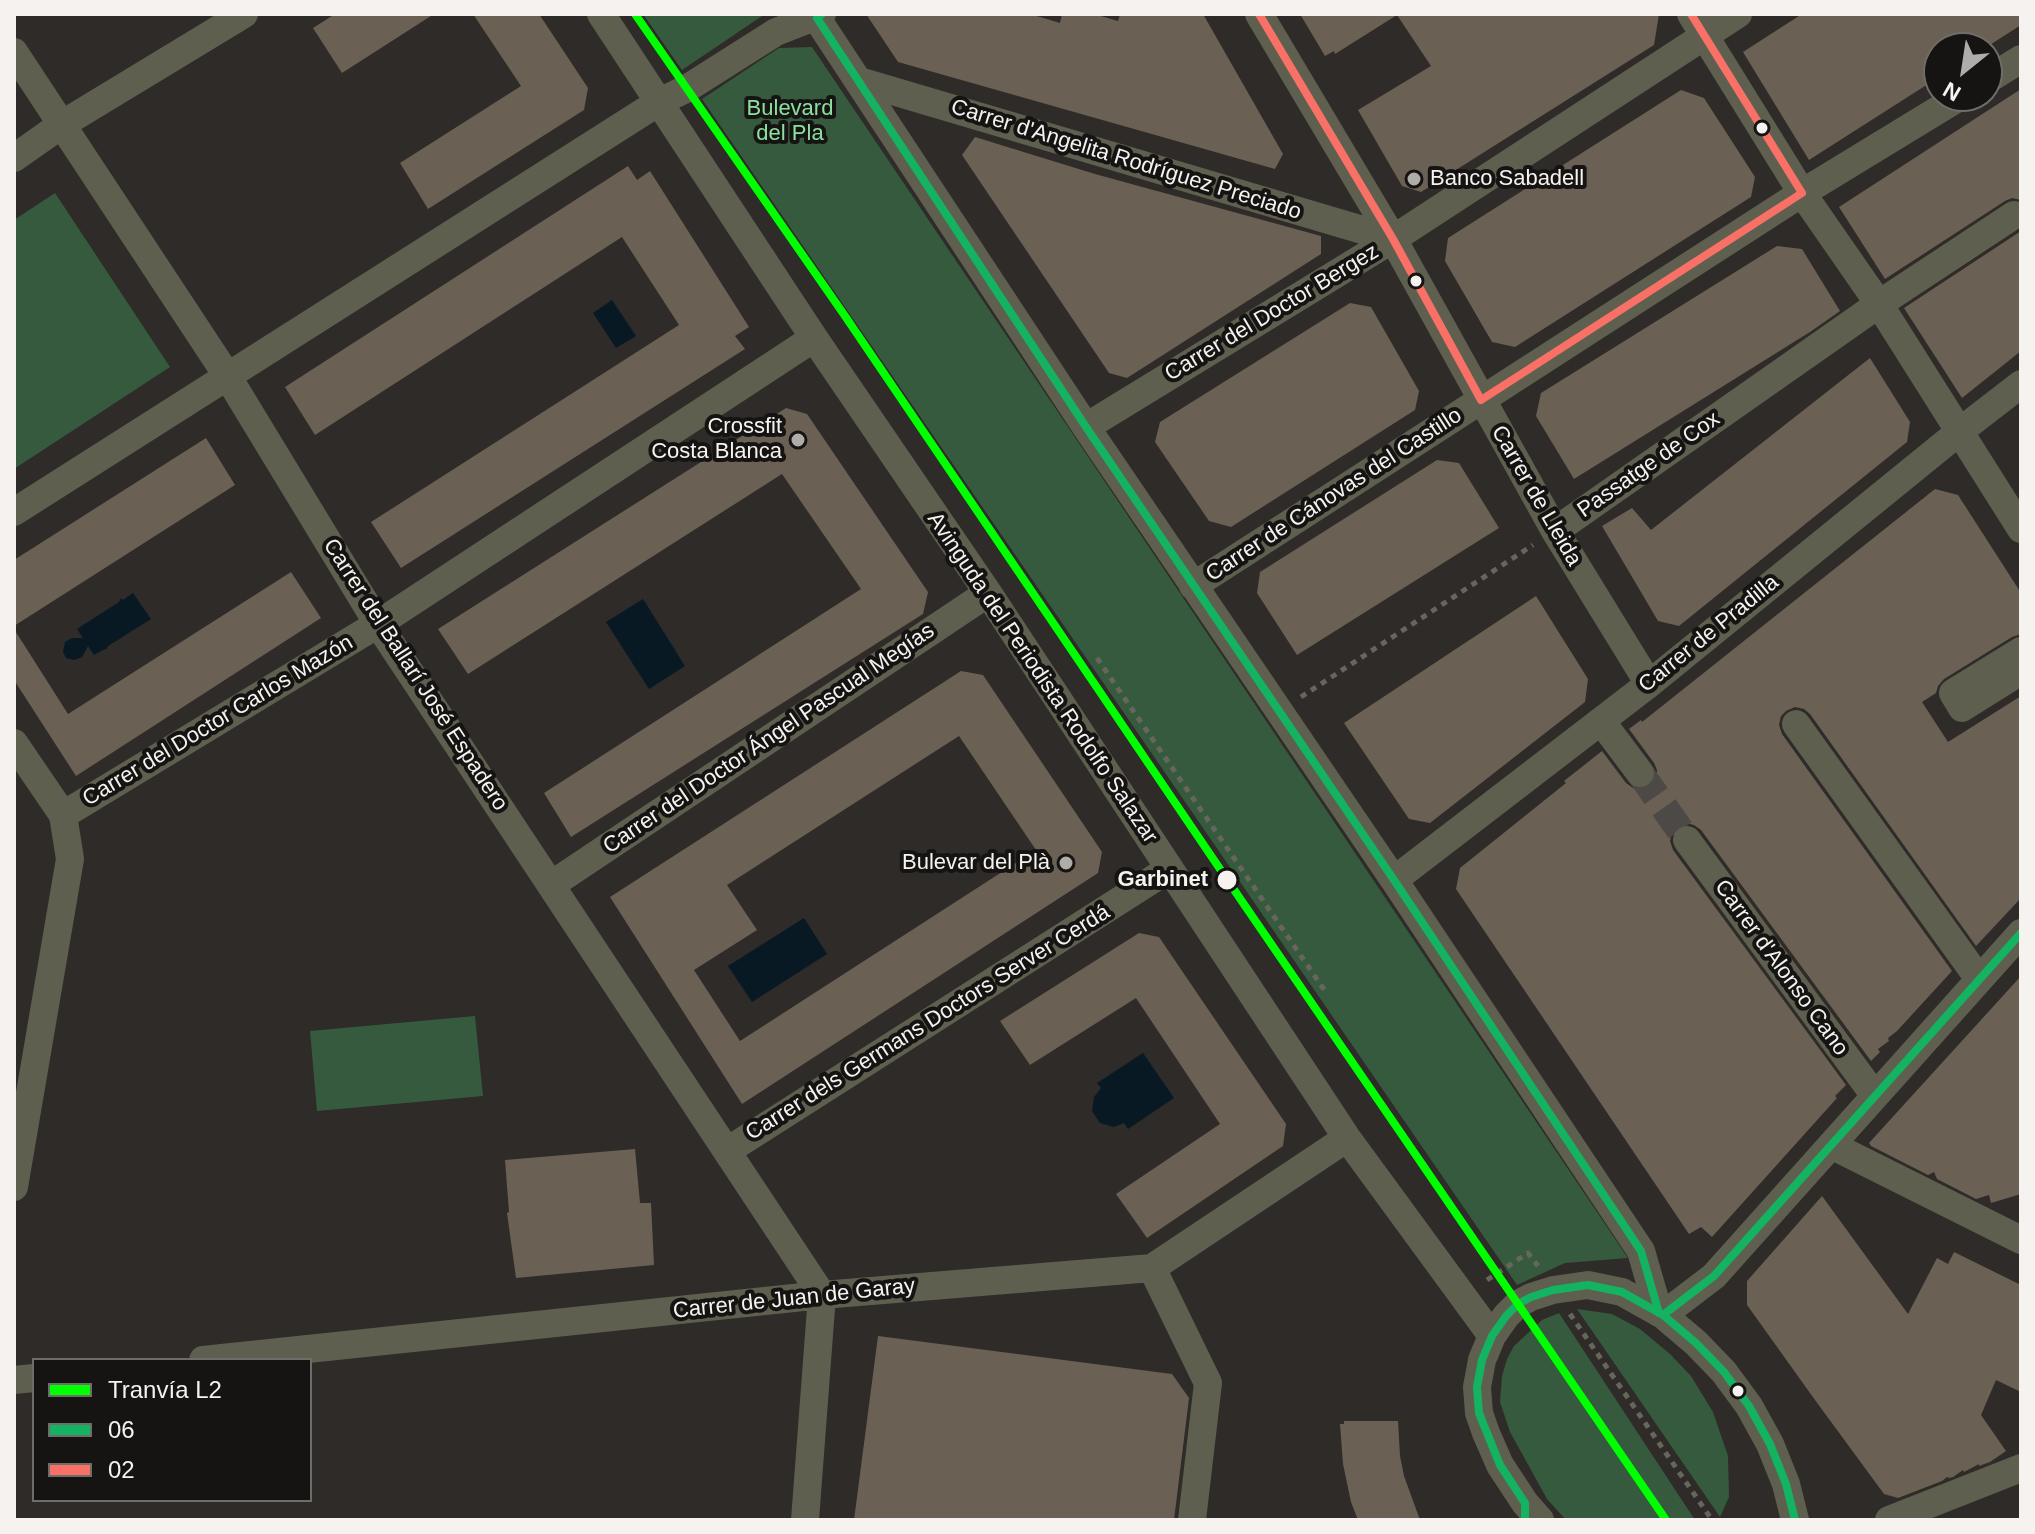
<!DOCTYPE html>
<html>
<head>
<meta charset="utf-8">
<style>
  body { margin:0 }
  #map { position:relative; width:2035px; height:1534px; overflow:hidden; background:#2e2b28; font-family:Helvetica,sans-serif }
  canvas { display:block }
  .frame { position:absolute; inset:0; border:16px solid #f5f2ef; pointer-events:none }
  .legend { position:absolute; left:32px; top:1358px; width:280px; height:144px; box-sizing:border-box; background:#161412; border:2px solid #6f6d6a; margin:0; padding:10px 14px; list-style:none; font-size:24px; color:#f5f2ef }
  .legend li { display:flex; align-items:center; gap:16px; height:40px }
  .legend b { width:40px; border:2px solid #6f6d6a }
  .north { position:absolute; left:1923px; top:32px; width:80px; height:80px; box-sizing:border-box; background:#161412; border:2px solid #6f6d6a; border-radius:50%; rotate:210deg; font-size:22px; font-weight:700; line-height:32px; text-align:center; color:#f5f2ef }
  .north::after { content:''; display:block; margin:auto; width:28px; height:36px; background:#afaca9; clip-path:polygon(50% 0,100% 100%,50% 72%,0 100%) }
</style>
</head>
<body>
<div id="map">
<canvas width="2035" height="1534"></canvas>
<div class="frame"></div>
<ul class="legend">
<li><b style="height:10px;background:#0f0"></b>Tranvía L2</li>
<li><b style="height:10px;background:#13b361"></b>06</li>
<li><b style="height:10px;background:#f97166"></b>02</li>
</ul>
<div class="north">N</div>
</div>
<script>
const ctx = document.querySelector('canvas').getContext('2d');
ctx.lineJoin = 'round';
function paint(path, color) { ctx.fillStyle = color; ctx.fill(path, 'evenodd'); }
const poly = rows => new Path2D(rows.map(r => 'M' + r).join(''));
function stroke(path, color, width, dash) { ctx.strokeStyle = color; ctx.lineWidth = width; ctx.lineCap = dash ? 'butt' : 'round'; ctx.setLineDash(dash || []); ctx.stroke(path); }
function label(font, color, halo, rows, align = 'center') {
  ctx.font = font + ' Helvetica,sans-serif'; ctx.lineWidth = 8; ctx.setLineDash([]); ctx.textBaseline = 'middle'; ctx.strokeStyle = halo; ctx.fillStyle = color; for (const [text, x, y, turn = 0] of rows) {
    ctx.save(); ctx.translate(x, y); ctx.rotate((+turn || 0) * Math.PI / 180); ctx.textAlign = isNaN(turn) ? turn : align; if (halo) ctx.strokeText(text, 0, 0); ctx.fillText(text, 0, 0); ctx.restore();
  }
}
const green = poly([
  [643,14,765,14,682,70],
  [812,47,1628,1258,1565,1263,1517,1285,702,99,779,48],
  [55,193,170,367,14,469,14,220],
  [475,1016,483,1096,317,1111,310,1031],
  [1577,1309,1612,1314,1640,1329,1670,1354,1691,1376,1713,1412,1728,1456,1729,1497,1720,1517],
  [1559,1313,1695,1520,1566,1520,1547,1499,1510,1432,1500,1402,1502,1376,1507,1359,1514,1346,1542,1320]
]);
const water = poly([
  [612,300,636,336,616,348,593,313],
  [133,593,151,619,108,646,106,650,105,649,94,655,88,646,82,657,74,660,66,658,63,652,65,642,72,638,83,638,77,629,119,602,121,598,123,600],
  [643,599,685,666,649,689,606,622],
  [804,918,827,954,752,1002,728,966],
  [1143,1053,1174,1098,1128,1129,1124,1123,1114,1127,1100,1123,1092,1111,1094,1097,1101,1088,1097,1083]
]);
const building = poly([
  [335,14,434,14,342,73,313,28],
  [473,14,539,14,588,88,584,110,428,209,400,163,521,86],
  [866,14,1030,14,1060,23,1062,14,1094,14,1118,21,1120,14,1203,14,1283,154,1275,169,898,62],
  [1300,14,1659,14,1654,45,1421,192,1402,186,1358,110,1431,66,1397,15,1335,54,1334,51,1325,56],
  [1802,14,2021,14,2021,25,1985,48,1939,48,1939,77,1809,160,1743,52],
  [2021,89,2021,200,2012,198,2005,201,1885,279,1839,207],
  [1681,90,1704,98,1755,177,1751,197,1515,347,1492,342,1445,261,1448,238],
  [975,137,1095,174,1321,236,1321,254,1127,378,1109,373,962,155],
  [628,166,637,180,650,171,749,327,735,336,745,349,401,568,371,522,679,325,622,237,315,435,285,387],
  [2021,231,2021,351,1962,398,1904,308],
  [1777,246,1802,249,1840,311,1810,332,1574,479,1536,416,1541,393],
  [1350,303,1371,307,1419,391,1415,410,1231,527,1209,521,1155,442,1160,422],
  [1870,358,1910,422,1907,442,1679,626,1658,621,1602,526,1632,508,1651,530],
  [786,408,807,414,928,592,923,614,571,837,544,793,861,589,782,474,468,674,438,629],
  [206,438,235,485,14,626,14,560],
  [1437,460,1459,463,1499,528,1297,655,1257,593,1260,572],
  [1935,489,1958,495,2021,593,2021,634,2012,637,1944,679,1938,686,1936,693,1922,702,1948,742,2021,696,2021,898,1976,946,1810,714,1804,709,1795,707,1786,711,1781,716,1779,725,1782,734,1952,971,1897,1031,1888,1038,1889,1041,1878,1049,1880,1052,1871,1061,1701,830,1694,825,1686,823,1676,827,1672,832,1670,841,1673,850,1846,1085,1835,1096,1837,1098,1712,1237,1701,1227,1689,1234,1456,889,1460,868,1566,783,1564,781,1602,751,1626,783,1633,788,1643,790,1651,786,1656,779,1657,770,1654,763,1629,729,1641,720,1642,722],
  [291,572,321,618,76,776,14,680,14,629,68,714],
  [1536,596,1588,679,1585,702,1430,823,1409,819,1344,723],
  [961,671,983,675,1102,852,1098,873,742,1104,610,897],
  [959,736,1036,850,740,1041,694,970,757,930,727,885],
  [1139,933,1159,937,1286,1124,1283,1146,1147,1238,1116,1194,1220,1124,1136,998,1030,1065,1000,1021],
  [2021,976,2021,1194,1991,1203,1989,1195,1976,1199,1937,1179,1934,1172,1928,1175,1871,1146,1869,1143],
  [635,1149,640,1203,651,1203,654,1265,516,1278,507,1213,509,1212,505,1160],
  [1822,1196,1908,1314,1937,1258,1948,1264,1954,1252,2021,1285,2021,1392,1996,1380,1981,1415,2006,1451,1990,1462,1979,1466,1979,1464,1964,1472,1963,1470,1953,1477,1949,1478,1947,1477,1942,1481,1898,1498,1884,1494,1815,1400,1747,1305,1747,1281],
  [878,1336,1172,1374,1189,1398,1174,1520,854,1520],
  [1344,1421,1398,1421,1400,1456,1404,1476,1420,1520,1358,1520,1351,1502,1343,1464,1340,1424,1344,1424]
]);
const minorTunnel = poly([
  [1640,773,1687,840]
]);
const path = poly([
  [1097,658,1325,991],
  [1301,697,1533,545],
  [1487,1280,1528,1253,1538,1266],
  [1570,1314,1712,1520]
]);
const minor = poly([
  [601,14,814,338,988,593,1347,1138,1492,1336],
  [814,14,1086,427,1394,880,1641,1251,1659,1313],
  [1259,14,1393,239,1555,531,1649,684],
  [1691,14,1802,193,1879,304,2021,529],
  [14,52,228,377,378,624,822,1295,805,1520],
  [1987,80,2021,59],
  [859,81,1393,239],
  [14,158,61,125,244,14],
  [1086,427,1393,239,1738,14],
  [14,512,659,102,686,89,776,32,822,14],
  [1555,531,1879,304,2014,215],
  [1193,586,1802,193,1961,96],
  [2021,651,1953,693,1962,708,2021,671],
  [1601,721,1640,773],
  [1796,724,1979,979],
  [14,743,63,815,70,859,14,1187],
  [63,815,378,624,814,338],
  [1687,840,1875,1096],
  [1394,880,1649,684,1959,432,2021,384],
  [551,885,988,593],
  [1831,1145,2021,1240],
  [727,1151,1169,869],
  [1152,1268,1208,1383,1192,1520],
  [1663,1315,1714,1276,2021,933],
  [203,1360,822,1295,1152,1268,1347,1138],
  [14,1380,34,1378],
  [1540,1520,1525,1503,1500,1465,1486,1433,1479,1413,1477,1387,1482,1360,1492,1336,1506,1316,1518,1304,1531,1297,1553,1290,1588,1285,1622,1292,1663,1315,1696,1343,1724,1372,1749,1406,1770,1444,1786,1484,1795,1520],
  [1889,1520,2021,1468]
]);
const bus1 = poly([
  [822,14,817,18,1086,427,1394,880,1641,1251,1659,1313],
  [1663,1315,1714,1276,2021,933],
  [1525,1520,1525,1503,1500,1465,1479,1413,1477,1387,1482,1360,1492,1336,1506,1316,1518,1304,1531,1297,1553,1290,1588,1285,1622,1292,1663,1315,1696,1343,1724,1372,1749,1406,1770,1444,1786,1484,1795,1520]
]);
const bus2 = poly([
  [1259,14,1393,239,1481,400,1802,193,1691,14]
]);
const tram1 = poly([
  [635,14,845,316,1239,897,1666,1520]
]);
const markers = [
  [1762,128,7,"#f5f2ef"],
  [1414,179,8,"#afaca9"],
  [1416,281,7,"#f5f2ef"],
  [798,440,8,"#afaca9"],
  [1066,863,8,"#afaca9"],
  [1227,880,11,"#f5f2ef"],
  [1738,1391,7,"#f5f2ef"]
];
const parkNames = [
  ["Bulevard",790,109],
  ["del Pla",790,134]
];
const streetNames = [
  ["Carrer d'Angelita Rodríguez Preciado",1126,160,17],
  ["Carrer del Doctor Bergez",1272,313,-31],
  ["Passatge de Cox",1649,465,-35],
  ["Carrer de Cánovas del Castillo",1334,495,-33],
  ["Carrer de Lleida",1536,496,60],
  ["Carrer de Pradilla",1709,634,-39],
  ["Carrer del Ballarí José Espadero",415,675,57],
  ["Avinguda del Periodista Rodolfo Salazar",1042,678,56],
  ["Carrer del Doctor Carlos Mazón",218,721,-31],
  ["Carrer del Doctor Ángel Pascual Megías",769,739,-34],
  ["Carrer d'Alonso Cano",1781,968,54],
  ["Carrer dels Germans Doctors Server Cerdá",928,1023,-32],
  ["Carrer de Juan de Garay",794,1299,-6]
];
const poiNames = [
  ["Banco Sabadell",1430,179,"left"],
  ["Crossfit",782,427],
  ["Costa Blanca",782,452],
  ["Bulevar del Plà",1050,863]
];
const stopNames = [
  ["Garbinet",1208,880]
];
paint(green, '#365a3e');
paint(water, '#081924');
paint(building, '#6a6154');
stroke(minorTunnel, '#4c4946', 28, [28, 14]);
stroke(path, '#67665c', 5, [6, 6]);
stroke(minor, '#5f5f50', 28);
stroke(bus1, '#13b361', 8);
stroke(bus2, '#f97166', 8);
stroke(tram1, '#0f0', 8);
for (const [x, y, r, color] of markers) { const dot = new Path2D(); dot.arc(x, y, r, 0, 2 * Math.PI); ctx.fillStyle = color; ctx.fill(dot); stroke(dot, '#161412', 3); }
label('22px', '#8be0a0', '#161412', parkNames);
label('22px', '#f5f2ef', '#161412', streetNames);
label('22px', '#f5f2ef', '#161412', poiNames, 'right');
label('bold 22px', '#f5f2ef', '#161412', stopNames, 'right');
</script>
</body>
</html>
